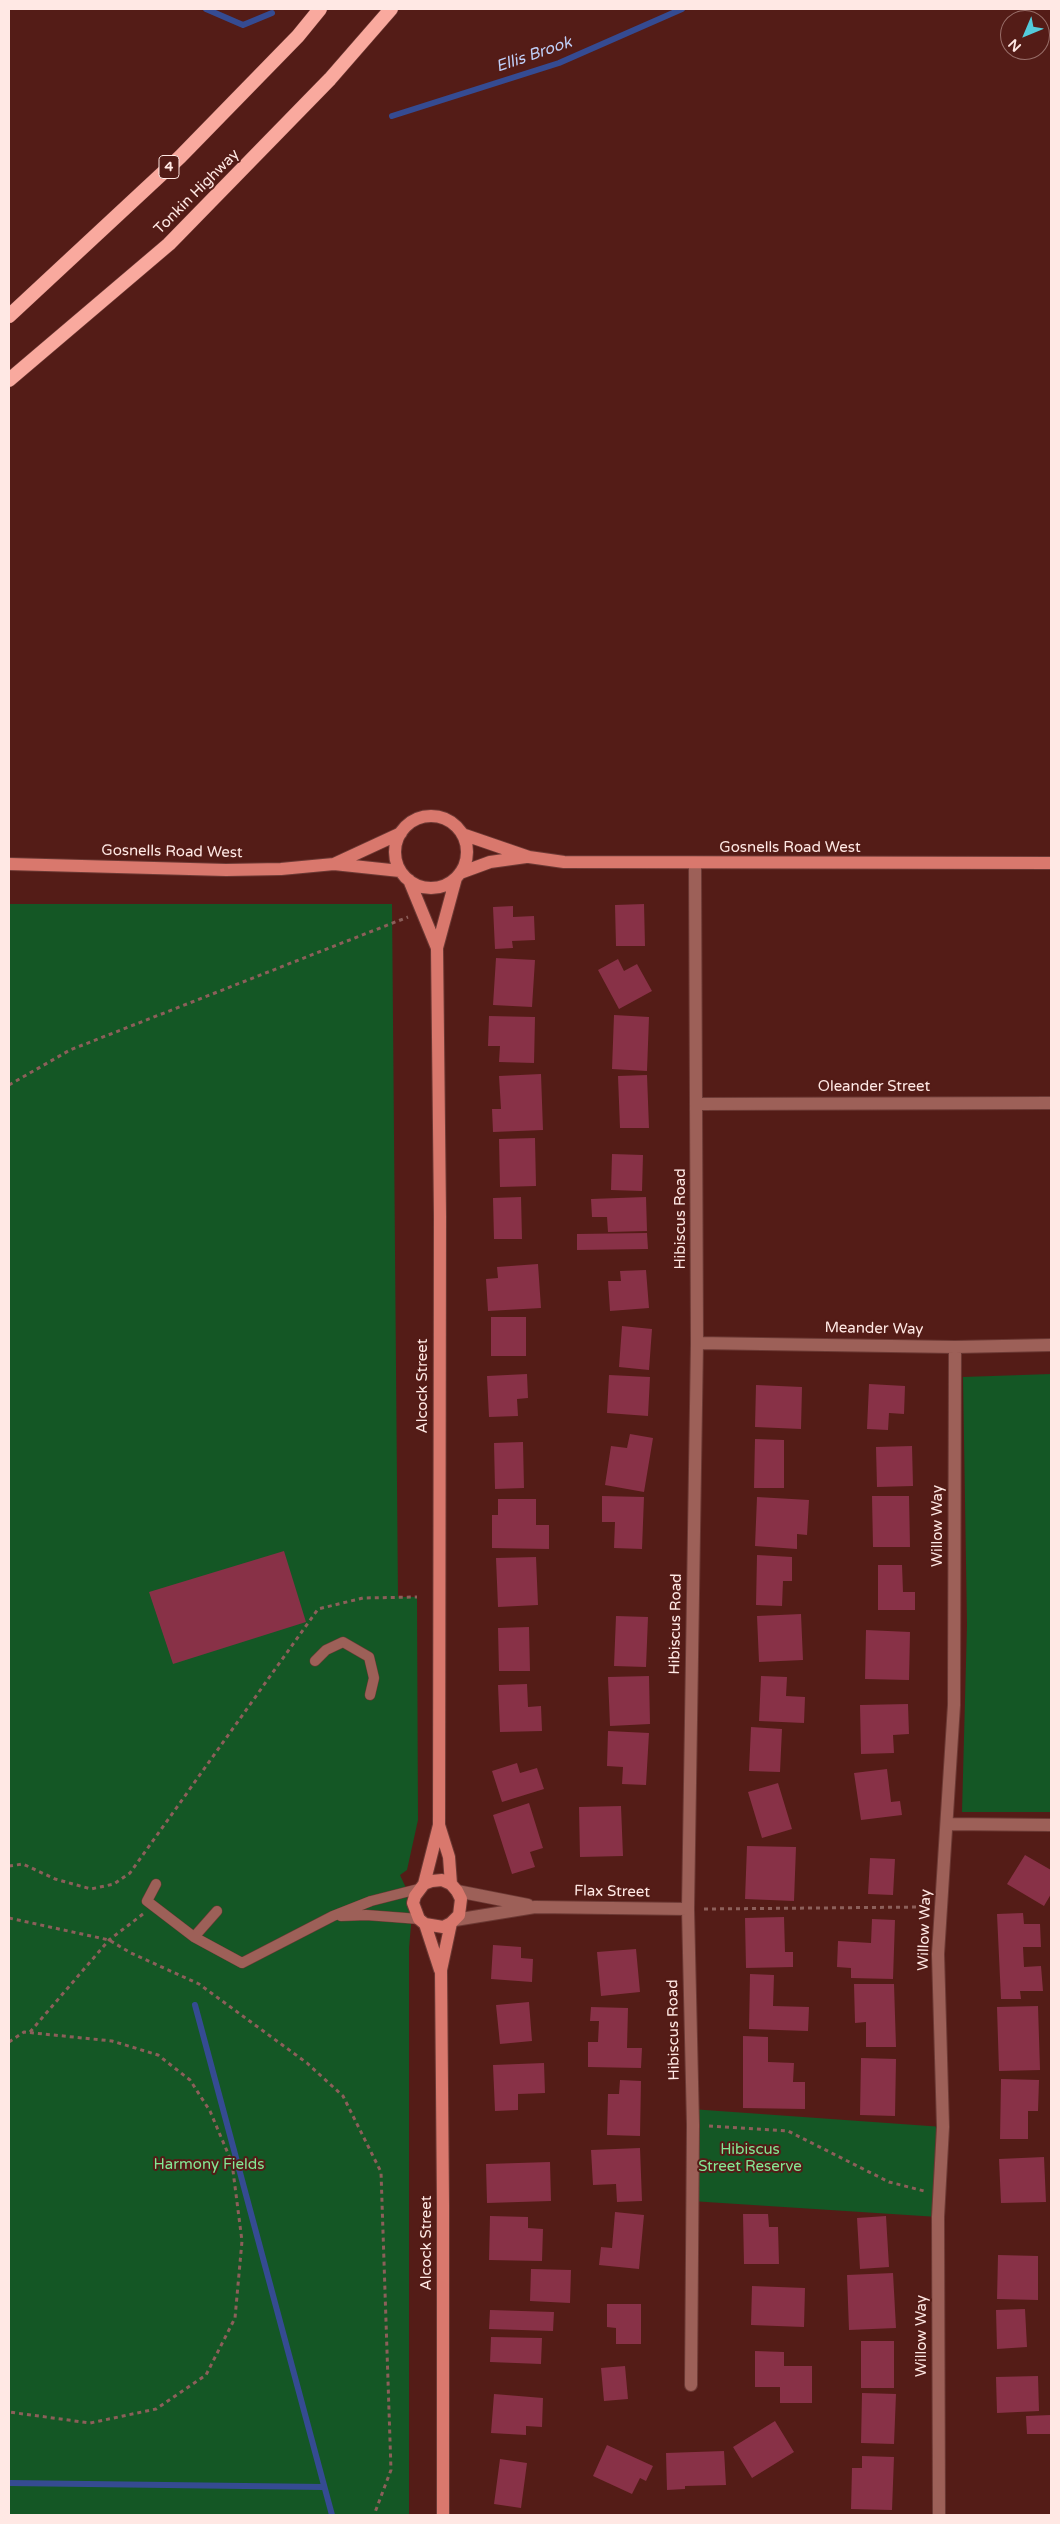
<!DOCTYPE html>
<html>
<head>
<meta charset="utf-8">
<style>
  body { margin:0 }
  #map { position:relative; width:1060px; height:2524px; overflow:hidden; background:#541c17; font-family:"Varela Round",sans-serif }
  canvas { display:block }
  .frame { position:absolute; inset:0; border:10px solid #ffe8e4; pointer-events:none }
  .north { position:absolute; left:1000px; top:10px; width:50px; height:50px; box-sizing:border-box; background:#541c17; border:1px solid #986e69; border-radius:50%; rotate:225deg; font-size:14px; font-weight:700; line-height:20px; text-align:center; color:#ffe8e4 }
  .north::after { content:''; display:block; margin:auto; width:18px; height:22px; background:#53cbdb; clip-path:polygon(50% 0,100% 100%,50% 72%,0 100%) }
</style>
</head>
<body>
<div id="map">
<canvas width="1060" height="2524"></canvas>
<div class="frame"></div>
<div class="north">N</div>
</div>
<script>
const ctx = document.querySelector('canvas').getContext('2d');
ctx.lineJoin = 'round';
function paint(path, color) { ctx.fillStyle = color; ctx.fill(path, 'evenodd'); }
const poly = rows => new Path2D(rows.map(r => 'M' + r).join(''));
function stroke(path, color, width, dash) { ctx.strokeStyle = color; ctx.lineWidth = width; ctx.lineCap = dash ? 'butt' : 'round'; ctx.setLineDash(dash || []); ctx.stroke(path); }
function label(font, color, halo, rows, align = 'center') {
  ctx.font = font + ' "Varela Round",sans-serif'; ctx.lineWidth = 4; ctx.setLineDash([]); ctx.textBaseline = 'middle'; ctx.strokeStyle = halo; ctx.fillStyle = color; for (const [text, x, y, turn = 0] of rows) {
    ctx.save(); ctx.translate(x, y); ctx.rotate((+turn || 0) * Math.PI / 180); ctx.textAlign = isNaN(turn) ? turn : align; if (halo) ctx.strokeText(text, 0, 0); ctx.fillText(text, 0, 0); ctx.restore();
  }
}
const green = poly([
  [9,904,392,904,398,1597,417,1597,418,1820,407,1870,400,1875,413,1903,409,1948,409,2515,9,2515],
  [1051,1374,1051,1812,962,1812,967,1625,963,1377],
  [691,2109,943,2127,938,2217,691,2201]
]);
const stream = poly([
  [206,9,243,25,272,13],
  [392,116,559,63,682,9],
  [195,2005,332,2515],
  [9,2483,323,2487]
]);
const building = poly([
  [644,904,645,946,616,946,615,905],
  [513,906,513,917,534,916,535,940,512,941,513,948,495,949,493,907],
  [496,958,535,960,532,1007,493,1005],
  [618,959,624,971,637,964,652,991,619,1009,598,970],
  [614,1015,649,1017,647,1071,612,1069],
  [489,1016,535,1017,534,1063,499,1062,500,1046,488,1046],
  [541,1074,543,1130,493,1132,492,1109,501,1109,499,1076],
  [647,1075,649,1128,620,1128,618,1076],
  [535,1138,536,1186,500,1187,499,1139],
  [612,1154,643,1155,642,1191,611,1190],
  [521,1197,522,1239,494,1239,493,1198],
  [646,1197,647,1231,608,1232,607,1217,592,1217,591,1199],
  [647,1233,648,1249,577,1250,577,1234],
  [538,1264,541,1308,488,1311,486,1279,498,1278,497,1267],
  [646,1270,649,1308,610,1311,608,1281,621,1281,620,1271],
  [491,1317,526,1317,526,1356,491,1356],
  [622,1326,652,1329,649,1370,619,1367],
  [527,1374,528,1398,517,1399,518,1416,489,1417,487,1376],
  [609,1375,650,1377,648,1416,607,1413],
  [869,1384,905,1386,904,1414,889,1413,888,1430,867,1429],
  [756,1385,802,1387,801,1429,755,1427],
  [630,1434,653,1438,644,1492,605,1485,611,1446,627,1448],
  [755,1439,784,1440,784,1488,754,1488],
  [523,1442,524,1488,495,1489,494,1443],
  [912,1446,913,1486,877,1487,876,1447],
  [602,1496,644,1497,642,1549,614,1548,615,1522,602,1522],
  [872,1496,909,1496,910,1547,873,1547],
  [757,1497,809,1500,807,1535,797,1534,797,1549,755,1546],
  [498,1499,536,1499,536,1525,549,1525,549,1549,492,1548,492,1515,498,1515],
  [284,1551,306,1622,173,1664,149,1592],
  [757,1555,792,1557,792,1581,783,1581,782,1606,756,1605],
  [536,1557,538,1605,498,1607,496,1558],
  [878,1565,902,1565,903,1592,915,1592,915,1610,878,1610],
  [801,1614,803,1660,759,1662,757,1616],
  [616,1616,648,1617,646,1667,614,1666],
  [529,1627,530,1671,499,1671,498,1628],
  [866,1630,910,1632,909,1680,865,1679],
  [649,1676,650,1724,610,1726,608,1677],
  [761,1676,787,1677,786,1696,805,1697,804,1723,759,1721],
  [527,1684,528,1707,541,1706,542,1731,500,1732,498,1685],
  [908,1704,909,1734,893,1735,894,1753,861,1754,860,1705],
  [751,1727,782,1729,780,1772,749,1771],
  [608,1731,649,1733,646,1785,622,1784,623,1767,607,1766],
  [517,1763,520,1773,537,1768,544,1789,502,1802,492,1771],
  [887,1769,891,1802,900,1801,902,1815,861,1820,854,1773],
  [778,1783,792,1829,762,1838,748,1792],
  [529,1803,543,1848,530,1852,535,1867,512,1874,493,1815],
  [621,1806,623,1856,580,1857,579,1807],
  [747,1846,796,1847,794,1901,745,1899],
  [1025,1855,1051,1870,1051,1894,1044,1906,1007,1884],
  [870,1858,895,1859,893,1895,868,1894],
  [1023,1913,1024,1924,1040,1924,1041,1947,1023,1947,1024,1967,1041,1966,1043,1991,1020,1991,1021,1999,1001,1999,997,1914],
  [784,1917,785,1952,793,1952,793,1967,746,1968,745,1918],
  [872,1919,895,1920,893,1979,851,1978,851,1968,837,1967,838,1941,871,1943],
  [493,1945,521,1947,521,1958,533,1959,532,1982,491,1979],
  [636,1949,640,1992,601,1996,597,1952],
  [750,1974,774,1975,773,2006,809,2007,808,2031,749,2029],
  [854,1984,894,1984,896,2047,866,2047,866,2022,855,2023],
  [529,2002,532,2041,500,2044,496,2005],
  [1038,2006,1040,2070,999,2071,997,2007],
  [591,2007,628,2008,627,2048,642,2048,641,2068,588,2067,588,2042,598,2042,599,2021,590,2021],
  [743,2036,768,2037,768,2062,794,2063,793,2082,805,2082,805,2109,743,2108],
  [861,2058,896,2059,895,2116,860,2115],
  [544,2063,545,2093,518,2094,518,2110,495,2111,493,2065],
  [1001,2079,1039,2080,1038,2111,1028,2111,1028,2139,1000,2139],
  [620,2080,641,2081,640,2136,607,2135,608,2094,619,2094],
  [640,2148,642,2201,617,2202,616,2184,593,2185,591,2150],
  [1044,2157,1046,2202,1001,2203,999,2159],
  [550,2162,551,2201,487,2203,486,2164],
  [615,2212,644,2215,639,2269,599,2265,601,2247,612,2248],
  [743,2214,768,2214,769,2227,778,2227,779,2264,744,2264],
  [490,2216,528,2217,528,2228,543,2229,542,2261,489,2260],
  [886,2216,889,2267,860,2269,857,2218],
  [998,2255,1038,2256,1038,2300,997,2299],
  [531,2269,571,2270,570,2303,530,2301],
  [893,2273,896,2328,849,2330,847,2275],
  [752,2286,805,2288,804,2327,751,2325],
  [607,2304,641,2304,641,2344,616,2344,616,2328,607,2327],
  [1025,2309,1027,2347,997,2349,996,2310],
  [490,2310,554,2312,553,2331,489,2329],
  [491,2337,542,2338,541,2364,490,2362],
  [861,2341,894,2341,894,2388,861,2388],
  [755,2351,784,2352,784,2366,812,2366,812,2403,780,2403,780,2387,755,2387],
  [625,2366,628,2399,604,2401,601,2368],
  [1038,2376,1039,2411,997,2413,996,2377],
  [862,2393,896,2394,894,2444,861,2443],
  [494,2394,543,2398,542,2427,526,2426,526,2435,491,2433],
  [1051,2415,1051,2434,1027,2434,1026,2416],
  [775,2421,794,2452,752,2478,733,2447],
  [607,2445,653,2466,646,2481,640,2478,632,2494,593,2476],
  [724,2451,726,2485,685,2486,685,2489,667,2490,666,2453],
  [862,2456,894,2457,892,2510,851,2509,852,2468,862,2468],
  [500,2459,527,2463,521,2508,494,2504]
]);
const path = poly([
  [9,1085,70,1050,408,917],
  [9,1866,23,1864,55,1879,91,1889,114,1884,130,1873,318,1609,363,1598,417,1597],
  [704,1909,925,1907],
  [9,1918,109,1940,131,1953,199,1984,307,2063,343,2096,381,2172,391,2470,374,2515],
  [30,2032,109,1940,143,1914],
  [9,2042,24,2032,112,2041,158,2055,190,2080,210,2111,232,2163,242,2241,235,2318,206,2375,156,2409,90,2423,9,2412],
  [709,2126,788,2131,889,2182,924,2191]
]);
const service = poly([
  [315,1661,326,1650,343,1642,369,1657,374,1678,370,1695],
  [156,1884,147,1901,194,1937,242,1963,333,1916,371,1901,418,1889],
  [341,1916,366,1915,419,1919],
  [194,1937,217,1911]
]);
const minor = poly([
  [697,1104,1051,1103],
  [697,1343,955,1347,1051,1345],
  [947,1824,1051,1825],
  [457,1891,528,1905],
  [455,1920,535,1907,688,1909],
  [691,2385,693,2125,688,1909,697,1343,695,864],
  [939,2515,938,2217,943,2127,938,1954,954,1705,955,1347]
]);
const secondary = poly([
  '395 852a36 36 0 1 1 72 0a36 36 0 1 1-72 0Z',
  [462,834,529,857,564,862,1051,863],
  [9,864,226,870,281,869,334,864,400,871],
  [334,864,401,833],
  [460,873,490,862,526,857],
  [409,880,437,948],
  [439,1825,449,1857,451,1884],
  [424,1884,439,1825,440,1216,437,948,456,878],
  [425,1924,443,1927,451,1923,459,1915,461,1899,457,1891,451,1884,442,1880,432,1881,424,1884,415,1896,413,1903,419,1919,425,1924,440,1970],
  [443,2515,443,2205,441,1970,451,1923]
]);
const trunk = poly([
  [9,316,180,157,298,36,320,9],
  [9,380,169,244,330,79,391,9]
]);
const shields = [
  [169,167,20]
];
const shieldNames = [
  ["4",169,167]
];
const streetNames = [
  ["Tonkin Highway",197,192,-45],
  ["Gosnells Road West",790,848],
  ["Gosnells Road West",172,852,1],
  ["Oleander Street",874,1087],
  ["Hibiscus Road",681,1219,-90],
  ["Meander Way",874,1329,1],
  ["Alcock Street",423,1386,-90],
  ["Willow Way",938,1526,-90],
  ["Hibiscus Road",676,1624,-89],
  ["Flax Street",612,1892,1],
  ["Willow Way",925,1930,-88],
  ["Hibiscus Road",674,2030,-91],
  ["Alcock Street",427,2243,-90],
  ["Willow Way",922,2336,-90]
];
const parkNames = [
  ["Hibiscus",750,2150],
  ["Street Reserve",750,2167],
  ["Harmony Fields",209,2165]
];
const waterNames = [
  ["Ellis Brook",534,55,-19]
];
paint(green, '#145725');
stroke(stream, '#354b92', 6);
paint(building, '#883147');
stroke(service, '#6c3934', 11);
stroke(minor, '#6c3934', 14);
stroke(secondary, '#6c3934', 14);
stroke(trunk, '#6c3934', 15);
stroke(path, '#8c5f5a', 3, [4, 4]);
stroke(service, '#9d6058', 10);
stroke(minor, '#9d6058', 12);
stroke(secondary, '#d9786d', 12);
stroke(trunk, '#f9a99e', 14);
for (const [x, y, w] of shields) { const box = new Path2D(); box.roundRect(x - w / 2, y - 11.5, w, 23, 4); ctx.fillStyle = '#541c17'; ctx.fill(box); stroke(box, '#ffe8e4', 1); }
label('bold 14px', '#ffe8e4', null, shieldNames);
label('15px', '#ffe8e4', '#541c17', streetNames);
label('15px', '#84e895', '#541c17', parkNames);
label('italic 16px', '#bfcff8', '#541c17', waterNames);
</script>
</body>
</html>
